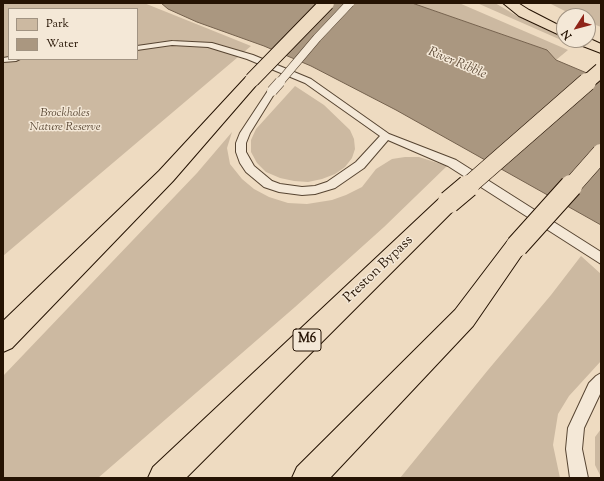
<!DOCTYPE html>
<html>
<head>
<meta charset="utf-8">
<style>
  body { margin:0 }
  #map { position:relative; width:604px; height:481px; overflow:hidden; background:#eedbc1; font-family:"Sorts Mill Goudy",serif }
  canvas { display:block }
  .frame { position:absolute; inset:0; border:4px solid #251303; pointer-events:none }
  .legend { position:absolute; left:8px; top:8px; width:130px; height:52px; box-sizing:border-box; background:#f4e8d7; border:1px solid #a19382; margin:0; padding:5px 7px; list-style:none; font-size:12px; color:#251303 }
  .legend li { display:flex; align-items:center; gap:8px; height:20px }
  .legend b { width:20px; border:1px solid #a19382 }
  .north { position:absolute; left:556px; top:8px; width:40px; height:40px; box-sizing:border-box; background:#f4e8d7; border:1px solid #a19382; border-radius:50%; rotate:234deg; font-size:11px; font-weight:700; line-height:16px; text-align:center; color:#251303 }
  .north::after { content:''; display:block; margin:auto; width:14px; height:18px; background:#8f2418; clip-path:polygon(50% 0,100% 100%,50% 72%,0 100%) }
</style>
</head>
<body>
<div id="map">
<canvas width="604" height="481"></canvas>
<div class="frame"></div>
<ul class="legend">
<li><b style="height:11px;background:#ccb9a1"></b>Park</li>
<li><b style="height:11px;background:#aa9780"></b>Water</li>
</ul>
<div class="north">N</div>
</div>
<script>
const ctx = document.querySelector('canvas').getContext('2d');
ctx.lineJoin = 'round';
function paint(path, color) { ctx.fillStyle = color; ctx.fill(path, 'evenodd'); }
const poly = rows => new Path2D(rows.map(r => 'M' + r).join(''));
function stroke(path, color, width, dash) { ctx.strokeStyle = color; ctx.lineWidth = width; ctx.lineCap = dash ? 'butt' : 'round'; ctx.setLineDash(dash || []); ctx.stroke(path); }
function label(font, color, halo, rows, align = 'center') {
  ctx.font = font + ' "Sorts Mill Goudy",serif'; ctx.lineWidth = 3; ctx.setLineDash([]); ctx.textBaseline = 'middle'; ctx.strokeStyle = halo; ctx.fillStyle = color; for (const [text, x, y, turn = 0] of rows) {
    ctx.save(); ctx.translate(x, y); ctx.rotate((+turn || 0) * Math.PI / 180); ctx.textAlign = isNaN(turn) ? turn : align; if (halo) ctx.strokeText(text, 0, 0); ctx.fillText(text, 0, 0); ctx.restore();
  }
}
const green = poly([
  [3,3,144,3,251,46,3,256],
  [9,9,137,9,137,59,9,59],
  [412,3,459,3,568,50,556,60,547,50],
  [477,3,495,3,517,16,564,38,564,40,579,45,577,47],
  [549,3,601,3,601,27,588,22,588,16,575,16],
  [295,86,324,105,350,130,354,139,355,149,352,158,345,167,335,174,322,179,308,182,294,181,280,178,266,172,257,163,251,152,251,140,256,129],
  [232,132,227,148,230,164,242,179,254,189,269,197,288,203,307,204,332,200,346,195,362,187,376,169,392,159,405,157,419,157,447,166,384,227,295,307,98,478,3,478,3,376,197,173],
  [581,256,601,274,601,361,569,396,558,414,553,445,560,478,400,478,488,370,551,295],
  [601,429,601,477,595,465,595,437]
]);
const water = poly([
  [161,3,412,3,547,50,556,60,601,79,601,225,396,110,311,66,264,46,197,22,168,9,161,3]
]);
const lane = poly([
  [172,41,212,43,253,55,311,79,389,134,456,160,601,252,601,264,448,166,388,140,364,168,335,188,315,194,302,195,279,192,264,187,246,172,240,163,236,152,236,143,240,133,269,89,272,88,276,91,250,133,246,143,246,152,254,166,272,181,280,184,302,187,315,186,327,182,356,162,380,136,305,83,247,59,208,47,172,45,137,50,137,46,172,41],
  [9,57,9,59,20,59,16,61,3,62,3,58,9,57],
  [601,373,601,392,584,428,582,449,588,478,570,478,566,449,568,428,589,383,596,376,601,373]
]);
const highway = poly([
  [503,3,518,3,529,10,564,28,564,37,519,16,503,3],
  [588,38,601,44,601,53,575,43,573,40,588,40,588,38],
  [252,75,258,77,260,80,258,83,173,181,12,348,3,352,3,321,159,171,246,77,252,75],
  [449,194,456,196,459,202,456,208,186,478,148,478,153,467,442,196,449,194],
  [517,237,525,239,528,246,473,326,330,478,292,478,297,467,455,310,509,239,517,237]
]);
const laneBridgeFar1 = poly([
  [279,83,317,38,350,3]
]);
const laneBridge = poly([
  [272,91,280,82]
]);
const highwayBridgeFar2 = poly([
  [252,80,327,3],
  [586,83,601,70]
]);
const highwayBridgeFar1 = poly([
  [467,187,587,82],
  [571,187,601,153]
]);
const highwayBridge = poly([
  [449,202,468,186],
  [517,246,571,186]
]);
const farParknames = [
  ["Brockholes",65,114],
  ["Nature Reserve",65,128]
];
const farWaternames = [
  ["River Ribble",457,64,23]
];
const shields = [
  [307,340,28]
];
const shieldNames = [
  ["M6",307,340]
];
const streetNames = [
  ["Preston Bypass",379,270,-44]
];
paint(green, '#ccb9a1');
paint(water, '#aa9780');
stroke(water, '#75624e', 1);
stroke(lane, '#574532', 2);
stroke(highway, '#251303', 2);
paint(lane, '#f4e8d7');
paint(highway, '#eedbc1');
stroke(laneBridgeFar1, '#574532', 9, []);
stroke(laneBridge, '#574532', 11, []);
stroke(highwayBridgeFar2, '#251303', 16, []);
stroke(highwayBridgeFar1, '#251303', 19, []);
stroke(highwayBridge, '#251303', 24, []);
stroke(laneBridgeFar1, '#f4e8d7', 8);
stroke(laneBridge, '#f4e8d7', 10);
stroke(highwayBridgeFar2, '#eedbc1', 14);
stroke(highwayBridgeFar1, '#eedbc1', 18);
stroke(highwayBridge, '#eedbc1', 22);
label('italic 12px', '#5f4d3a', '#f4e8d7', farParknames);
label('italic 13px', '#614e3b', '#f4e8d7', farWaternames);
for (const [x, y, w] of shields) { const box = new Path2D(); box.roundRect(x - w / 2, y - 11, w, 22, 3); ctx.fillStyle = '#f4e8d7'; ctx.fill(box); stroke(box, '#251303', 1); }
label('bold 13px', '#251303', null, shieldNames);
label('14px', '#251303', '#f4e8d7', streetNames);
</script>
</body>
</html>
